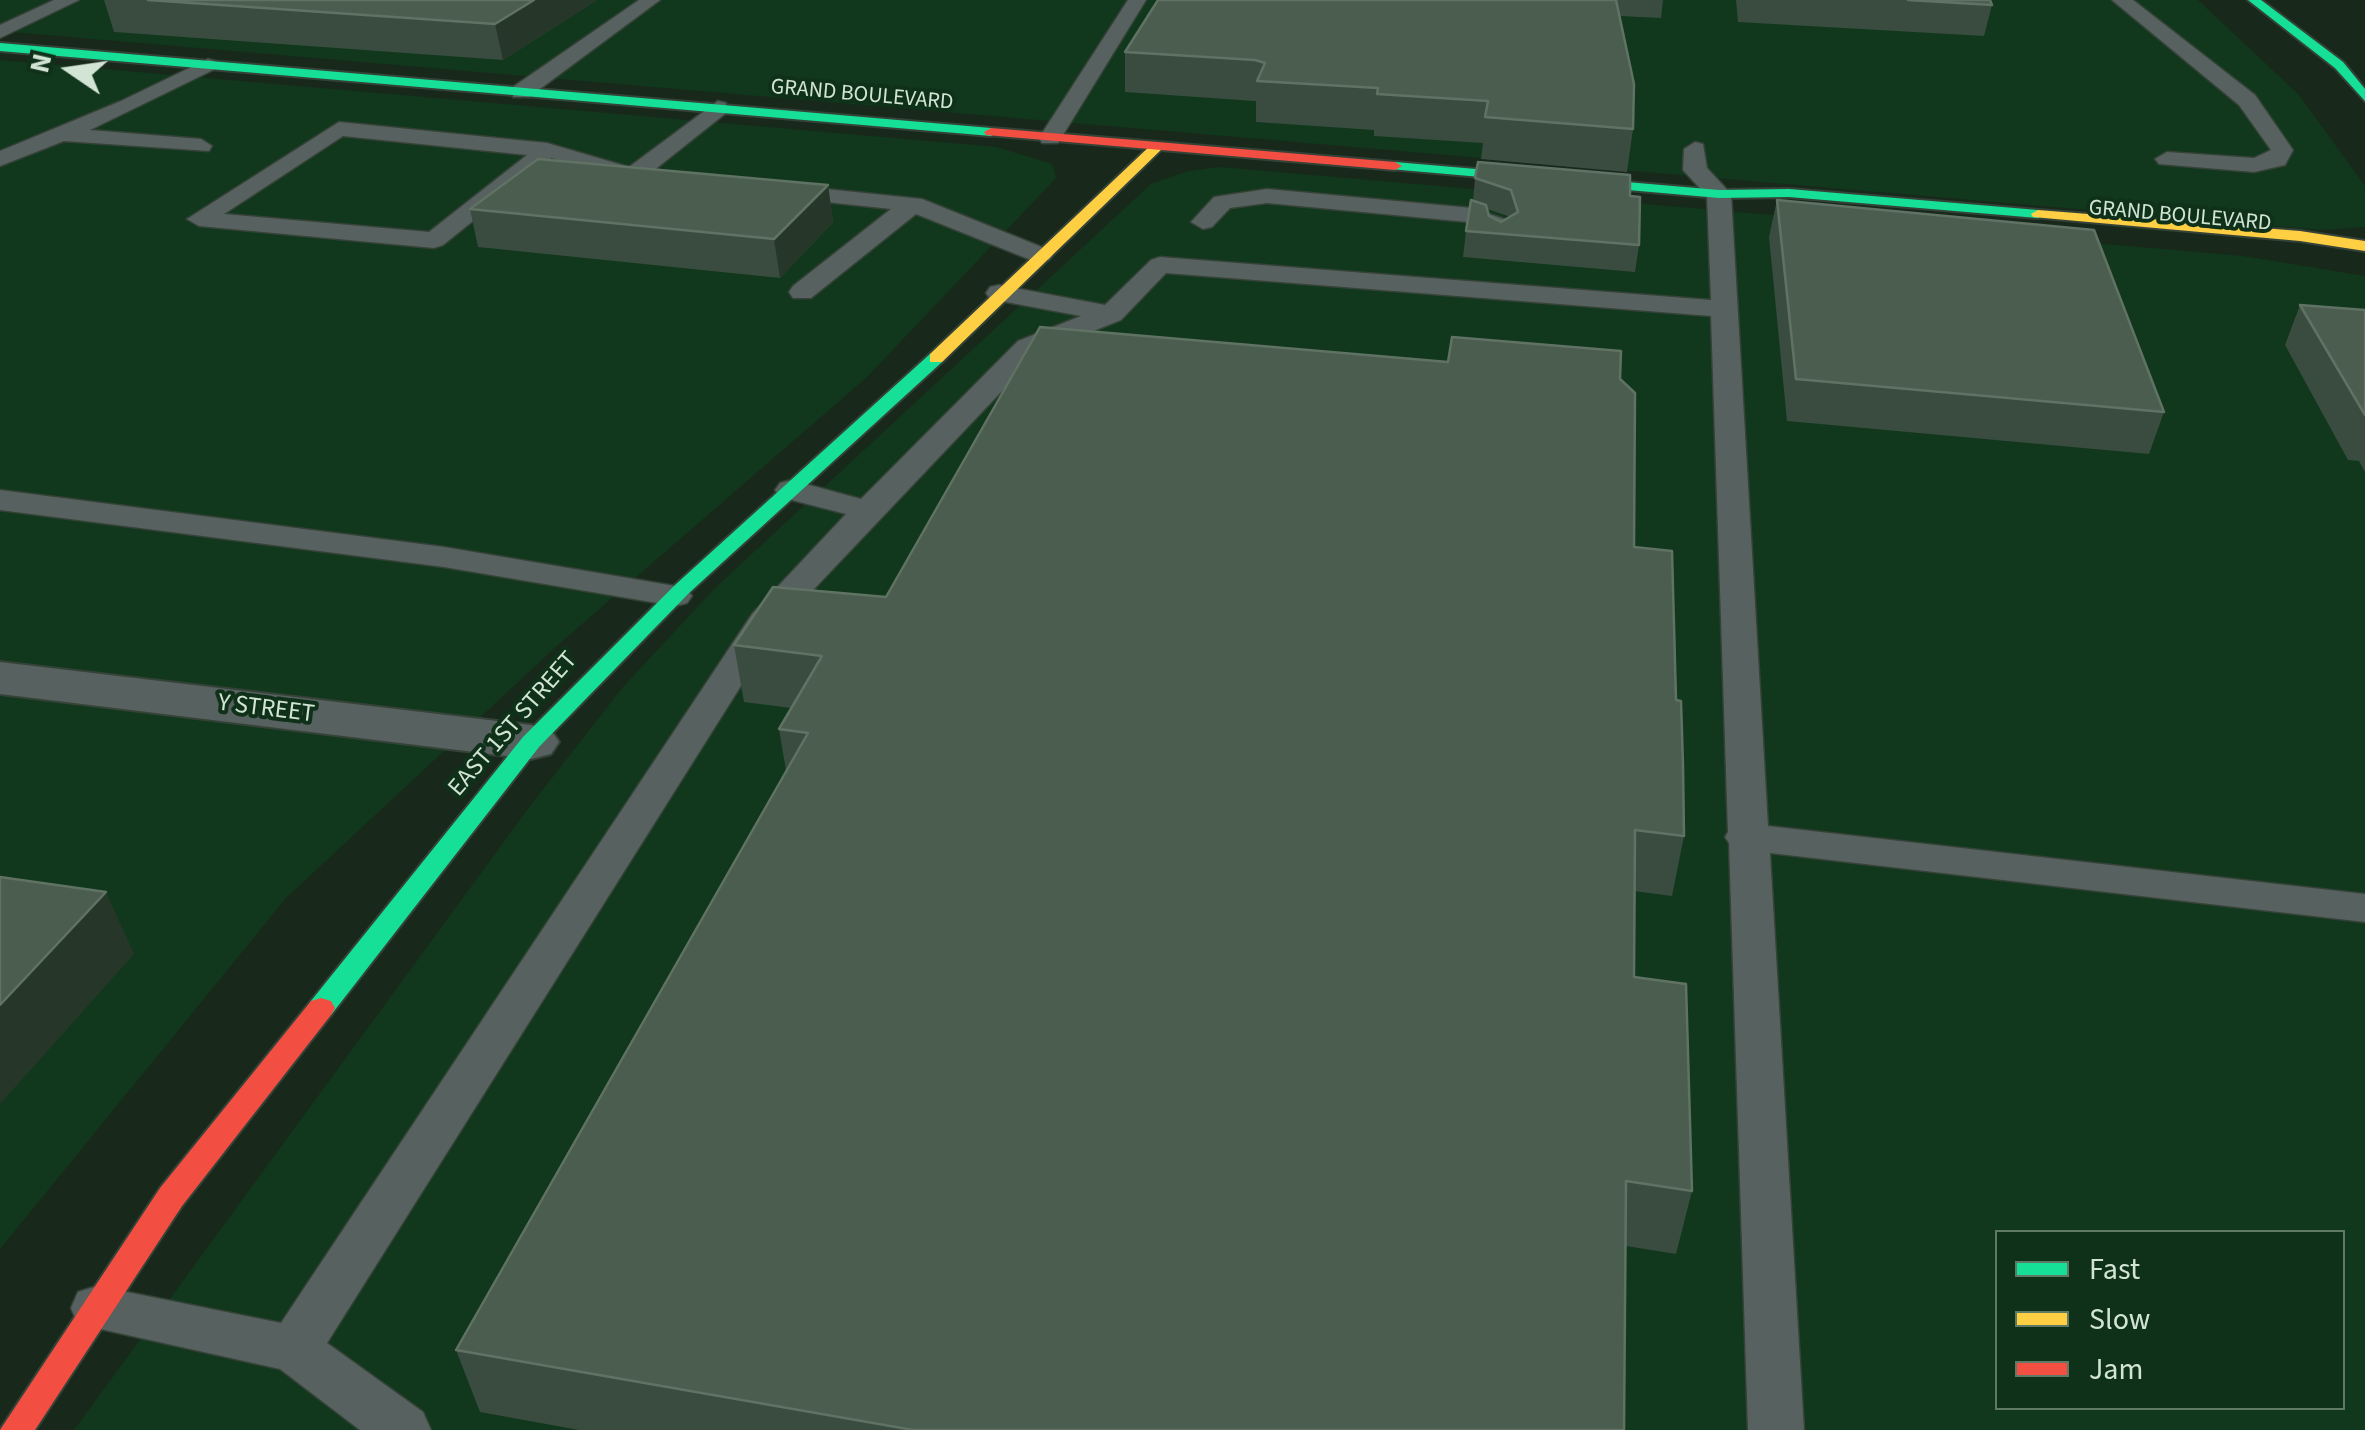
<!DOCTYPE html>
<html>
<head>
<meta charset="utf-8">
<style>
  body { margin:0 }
  #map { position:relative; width:2365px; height:1430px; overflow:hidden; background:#18291c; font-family:"Source Sans 3",sans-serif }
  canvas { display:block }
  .legend { position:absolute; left:1995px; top:1230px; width:350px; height:180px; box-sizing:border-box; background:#103119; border:2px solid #5e7964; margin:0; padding:12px 18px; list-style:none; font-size:30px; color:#d2e5d5 }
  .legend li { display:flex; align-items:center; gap:20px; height:50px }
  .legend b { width:50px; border:2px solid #5e7964 }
  .north { position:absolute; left:20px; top:20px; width:100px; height:100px; -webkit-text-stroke:8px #103119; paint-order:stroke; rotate:283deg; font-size:28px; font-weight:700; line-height:40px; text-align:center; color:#d2e5d5 }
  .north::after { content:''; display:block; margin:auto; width:35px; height:45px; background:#d2e5d5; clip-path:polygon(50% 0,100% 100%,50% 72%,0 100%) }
</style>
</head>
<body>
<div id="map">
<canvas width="2365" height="1430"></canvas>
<ul class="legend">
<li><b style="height:12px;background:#16e098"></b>Fast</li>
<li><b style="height:12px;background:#ffcf43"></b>Slow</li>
<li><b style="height:12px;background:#f24e42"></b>Jam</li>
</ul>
<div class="north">N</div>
</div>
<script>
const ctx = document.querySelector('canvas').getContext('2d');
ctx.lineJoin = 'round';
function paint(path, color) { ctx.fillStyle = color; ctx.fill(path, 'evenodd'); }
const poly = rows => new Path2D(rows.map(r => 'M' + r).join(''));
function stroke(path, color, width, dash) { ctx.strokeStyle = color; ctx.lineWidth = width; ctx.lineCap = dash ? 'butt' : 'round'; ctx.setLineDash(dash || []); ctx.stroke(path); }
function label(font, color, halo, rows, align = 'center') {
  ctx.font = font + ' "Source Sans 3",sans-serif'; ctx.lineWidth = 8; ctx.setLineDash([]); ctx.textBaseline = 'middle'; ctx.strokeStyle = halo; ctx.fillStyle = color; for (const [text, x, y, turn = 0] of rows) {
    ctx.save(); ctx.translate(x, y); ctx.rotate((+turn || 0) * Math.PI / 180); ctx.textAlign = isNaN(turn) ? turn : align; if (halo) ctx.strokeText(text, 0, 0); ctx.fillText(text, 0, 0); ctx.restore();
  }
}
const built = poly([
  [0,0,2198,0,2299,95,2365,186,2365,227,2322,230,0,31],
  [0,60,997,147,1052,164,1056,178,867,377,559,644,286,898,0,1249],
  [1220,167,2243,256,2365,276,2365,1430,74,1430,530,806,623,687,714,589,1151,184,1188,171],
  [1998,1232,2342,1232,2342,1408,1998,1408]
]);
const lane = poly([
  [54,0,79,0,0,38,0,25,54,0],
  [639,0,660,0,529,97,513,97,513,87,639,0],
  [1128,0,1146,0,1058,143,1042,143,1039,138,1128,0],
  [2112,0,2133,0,2255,95,2293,150,2285,165,2254,172,2159,164,2155,159,2167,152,2254,158,2271,150,2239,105,2112,0],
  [208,59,215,61,215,69,90,130,201,139,212,146,209,151,64,141,0,166,0,151,121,101,208,59],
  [718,101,726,103,726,113,653,171,667,174,667,184,633,183,551,158,443,245,434,248,199,226,187,219,339,122,547,143,629,167,718,101],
  [343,136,527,155,429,232,224,214,343,136],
  [1695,142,1703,144,1707,168,1731,194,1768,826,2365,894,2365,922,1770,853,1804,1430,1748,1430,1729,843,1725,837,1728,832,1711,316,1166,273,1121,320,1038,353,778,627,327,1343,423,1412,431,1430,360,1430,280,1369,78,1324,71,1308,78,1292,97,1286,281,1323,752,614,846,514,780,497,775,490,780,483,791,480,861,499,1018,341,1081,316,990,299,986,293,990,287,999,285,1105,305,1151,260,1160,257,1711,300,1707,196,1683,170,1684,149,1695,142],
  [778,184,922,199,1049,250,1053,255,1049,260,1031,260,916,214,811,298,793,298,789,292,793,286,891,209,770,196,766,191,770,186,778,184],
  [1267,189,1472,208,1507,220,1512,237,1499,245,1490,242,1486,229,1468,222,1267,203,1230,208,1212,227,1203,229,1191,222,1214,197,1267,189],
  [0,490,444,547,675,586,687,589,692,596,687,603,675,606,444,567,0,510,0,490]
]);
const street = poly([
  [0,662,531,725,551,730,559,742,551,754,531,759,0,694,0,662]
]);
const fast = poly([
  [2248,0,2261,0,2343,62,2365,89,2365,101,2335,68,2248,0],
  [0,43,991,128,998,132,991,136,0,51,0,43],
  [1395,162,1719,190,1789,189,2038,210,2045,214,2038,218,1789,197,1719,198,1390,169,1390,163,1395,162],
  [936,353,944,358,942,362,689,593,539,747,331,1015,321,1018,311,1015,307,1008,311,1001,523,737,675,585,930,354,936,353]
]);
const slow = poly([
  [1152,144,1164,147,942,362,930,362,930,354,1152,144],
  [2038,210,2300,231,2365,241,2365,251,2300,241,2033,217,2031,214,2038,210]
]);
const jam = poly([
  [991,128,1395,162,1402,166,1395,170,986,135,984,132,991,128],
  [321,998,331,1001,335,1008,331,1015,182,1206,35,1430,0,1430,160,1188,311,1001,321,998]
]);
const wall = poly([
  [104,0,597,0,503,60,114,32],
  [1158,0,1663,0,1661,18,1620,16,1633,129,1627,172,1481,159,1483,143,1374,136,1374,130,1256,122,1256,101,1254,101,1125,92,1125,52],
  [1736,0,1990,0,1992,5,1984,36,1738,22],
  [1475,178,1630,196,1639,245,1635,272,1463,257,1466,231,1473,201],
  [1487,209,1508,216,1509,217,1501,222,1489,216],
  [828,185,833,222,780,278,478,247,470,209],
  [1777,200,2164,412,2149,454,1787,421,1769,237],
  [2300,305,2365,310,2365,472,2359,461,2348,460,2285,345],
  [1620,379,1634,547,1676,700,1684,836,1672,896,1634,891,1634,977,1692,1191,1676,1254,1626,1246,1624,1430,579,1430,480,1412,456,1350,786,771,779,729,791,708,744,702,734,645,886,597]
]);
const shadedWall = poly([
  [534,0,597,0,503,60,495,24],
  [828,185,833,222,780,278,774,239],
  [106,892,134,954,0,1104,0,1005]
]);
const building = poly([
  [148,0,534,0,495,24,148,0],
  [1158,0,1616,0,1634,84,1633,129,1485,117,1488,101,1377,94,1378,88,1257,81,1265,63,1255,60,1125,52,1158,0],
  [1908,0,1990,0,1992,5,1908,0],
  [538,159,828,185,774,239,470,209,538,159],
  [1478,162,1630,175,1630,196,1640,197,1639,245,1466,231,1471,200,1486,205,1489,216,1501,222,1518,212,1511,190,1475,178,1478,162],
  [1777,200,2094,230,2164,412,1796,379,1777,200],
  [2300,305,2365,310,2365,415,2300,305],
  [1040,327,1448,362,1452,337,1621,351,1620,379,1635,393,1634,547,1672,551,1676,700,1681,701,1683,765,1684,836,1635,830,1634,977,1686,984,1692,1191,1626,1181,1624,1430,913,1430,456,1350,808,733,779,729,822,656,734,645,773,587,886,597,1040,327],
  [0,877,106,892,0,1005,0,877]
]);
const farStreetnames = [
  ["GRAND BOULEVARD",862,96,5],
  ["GRAND BOULEVARD",2180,217,5]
];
const streetNames = [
  ["Y STREET",266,710,7],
  ["EAST 1ST STREET",514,725,-49]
];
paint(built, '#11371c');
stroke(lane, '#344237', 3);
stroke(street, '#344237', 4);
stroke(fast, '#344237', 4);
stroke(slow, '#344237', 4);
stroke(jam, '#344237', 4);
paint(lane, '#57615f');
paint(street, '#57615f');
paint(fast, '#16e098');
paint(slow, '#ffcf43');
paint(jam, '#f24e42');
paint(wall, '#3a4c3f');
paint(shadedWall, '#26372a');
paint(building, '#4b5d4f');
stroke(building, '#607264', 2.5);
label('22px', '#d2e5d5', '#103119', farStreetnames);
label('25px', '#d2e5d5', '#103119', streetNames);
</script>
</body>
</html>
